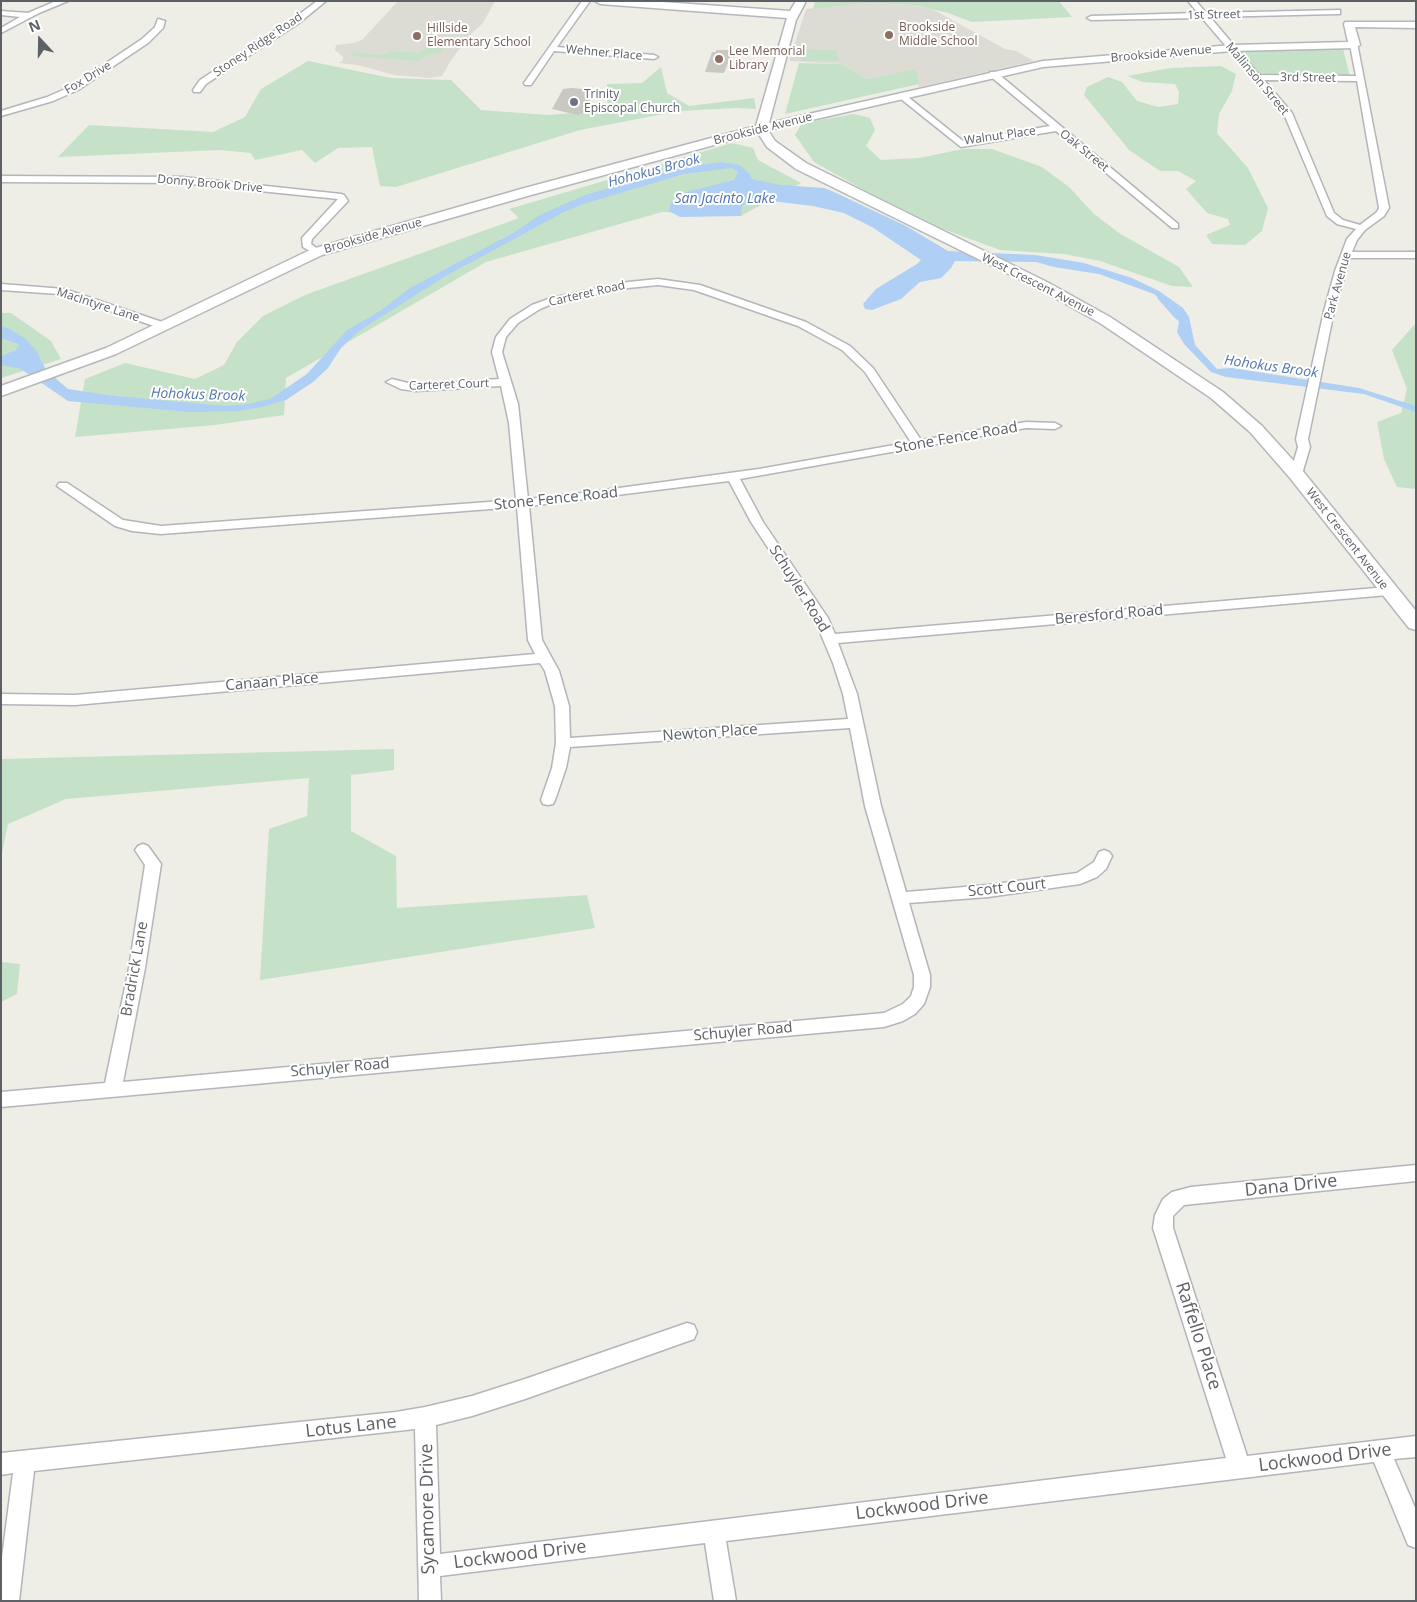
<!DOCTYPE html>
<html>
<head>
<meta charset="utf-8">
<style>
  body { margin:0 }
  #map { position:relative; width:1417px; height:1602px; overflow:hidden; background:#eeede6; font-family:"Open Sans",sans-serif }
  canvas { display:block }
  .frame { position:absolute; inset:0; border:2px solid #5d6064; pointer-events:none }
  .north { position:absolute; left:15px; top:15px; width:50px; height:50px; -webkit-text-stroke:4px #fff; paint-order:stroke; rotate:339deg; font-size:14px; font-weight:700; line-height:20px; text-align:center; color:#5d6064 }
  .north::after { content:''; display:block; margin:auto; width:18px; height:22px; background:#5d6064; clip-path:polygon(50% 0,100% 100%,50% 72%,0 100%) }
</style>
</head>
<body>
<div id="map">
<canvas width="1417" height="1602"></canvas>
<div class="frame"></div>
<div class="north">N</div>
</div>
<script>
const ctx = document.querySelector('canvas').getContext('2d');
ctx.lineJoin = 'round';
function paint(path, color) { ctx.fillStyle = color; ctx.fill(path, 'evenodd'); }
const poly = rows => new Path2D(rows.map(r => 'M' + r).join(''));
function stroke(path, color, width, dash) { ctx.strokeStyle = color; ctx.lineWidth = width; ctx.lineCap = dash ? 'butt' : 'round'; ctx.setLineDash(dash || []); ctx.stroke(path); }
function label(font, color, halo, rows, align = 'center') {
  ctx.font = font + ' "Open Sans",sans-serif'; ctx.lineWidth = 4; ctx.setLineDash([]); ctx.textBaseline = 'middle'; ctx.strokeStyle = halo; ctx.fillStyle = color; for (const [text, x, y, turn = 0] of rows) {
    ctx.save(); ctx.translate(x, y); ctx.rotate((+turn || 0) * Math.PI / 180); ctx.textAlign = isNaN(turn) ? turn : align; if (halo) ctx.strokeText(text, 0, 0); ctx.fillText(text, 0, 0); ctx.restore();
  }
}
const education = poly([
  [398,1,495,1,483,23,472,33,451,60,442,76,429,78,394,75,358,65,339,63,343,60,343,57,335,50,336,45,353,43,362,40],
  [867,3,914,5,934,10,1005,49,1016,51,1034,61,919,87,916,70,867,79,842,64,789,61,806,9]
]);
const green = poly([
  [815,1,1059,1,1072,17,972,22,948,13,914,5,867,3,813,9],
  [428,47,443,48,440,52,428,55,417,61,351,56,354,53,348,51,378,55,387,54,391,51,419,53],
  [798,49,836,50,839,61,802,61],
  [1343,49,1350,77,1261,76,1238,51],
  [308,61,391,78,451,80,481,110,548,115,608,110,607,84,642,83,661,67,667,93,689,106,754,98,756,109,736,108,679,111,580,130,396,187,380,186,372,147,338,148,315,163,302,150,255,160,251,153,220,150,58,157,89,125,213,132,245,117,261,89],
  [799,63,842,64,867,79,916,69,919,84,785,114],
  [1221,66,1236,74,1232,91,1219,114,1217,133,1248,168,1268,208,1262,231,1245,245,1212,244,1206,235,1230,225,1228,219,1207,213,1186,189,1196,181,1178,171,1160,171,1129,150,1084,95,1087,87,1108,77,1122,82,1137,101,1158,107,1178,104,1179,92,1175,84,1142,82,1128,76,1170,68],
  [854,114,870,118,875,130,866,146,881,160,919,158,963,149,992,149,1042,167,1069,187,1094,214,1119,233,1179,267,1193,287,1172,286,1100,261,1064,254,1000,250,943,229,864,190,814,162,795,135,802,123],
  [732,143,753,148,758,160,801,183,741,216,662,212,486,262,286,378,284,415,215,425,75,437,85,379,125,363,195,379,224,365,237,342,263,316,305,295,519,218,509,209],
  [1,313,11,313,51,341,61,359,1,378],
  [1414,325,1416,325,1416,489,1397,487,1384,459,1377,422,1401,413,1407,389,1392,350],
  [394,749,394,770,351,775,351,831,396,856,397,908,587,895,595,928,260,980,269,829,307,816,309,778,66,799,8,824,1,858,1,759],
  [1,962,20,964,17,994,1,1002]
]);
const water = poly([
  [722,162,739,165,748,172,752,179,780,185,824,188,834,192,906,226,948,251,1035,255,1060,259,1084,263,1132,278,1159,291,1183,308,1189,317,1195,345,1217,369,1232,368,1359,388,1416,406,1416,412,1364,394,1226,377,1211,372,1184,344,1177,332,1179,322,1169,307,1154,294,1099,274,1054,267,1036,262,955,261,951,268,941,278,920,282,901,299,872,310,865,309,863,304,876,289,917,264,921,260,872,227,844,213,813,206,753,199,742,206,741,216,680,217,669,211,671,203,686,192,734,180,738,172,732,168,684,174,584,204,564,212,444,277,359,331,341,348,328,368,313,382,286,400,262,407,238,411,190,412,68,401,27,373,18,368,1,365,1,356,16,350,19,346,18,344,1,338,1,326,10,329,23,337,36,350,46,370,68,389,115,396,225,406,248,404,270,399,307,374,347,330,380,311,410,288,513,233,540,215,585,195,683,167]
]);
const stream = poly([
  [1159,298,1177,318]
]);
const building = poly([
  [716,50,729,50,729,52,732,53,724,73,705,72,712,52,716,52],
  [571,88,594,90,588,100,590,100,587,111,578,115,552,109,563,89]
]);
const street = poly([
  [56,1,68,1,39,13,1,33,1,28,20,17,1,15,1,11,28,13,56,1],
  [317,1,326,1,299,23,206,84,200,92,194,92,193,90,200,80,293,19,317,1],
  [582,1,590,1,557,47,654,55,658,57,654,59,554,51,531,85,525,85,524,83,582,1],
  [1188,1,1196,1,1206,13,1340,10,1340,14,1337,14,1210,17,1259,75,1356,76,1350,45,1357,43,1389,208,1384,216,1365,230,1357,240,1352,252,1416,252,1416,258,1350,258,1334,311,1308,439,1310,447,1302,474,1296,478,1290,474,1298,447,1296,439,1324,311,1335,271,1347,239,1356,229,1337,224,1327,216,1284,114,1202,18,1091,20,1087,18,1091,16,1198,13,1188,1],
  [1264,80,1357,81,1379,208,1377,212,1360,225,1343,220,1334,213,1292,113,1264,80],
  [158,19,165,21,163,28,148,43,78,90,53,101,1,116,1,111,47,97,72,86,142,39,155,27,158,19],
  [990,72,996,72,1178,224,1178,228,1172,228,1056,131,961,147,896,95,903,93,963,141,1050,126,990,76,990,72],
  [1,176,182,177,341,194,344,195,348,201,312,239,311,244,322,252,317,255,303,247,302,238,338,199,182,183,1,182,1,176],
  [658,279,700,285,806,322,850,346,873,368,921,440,1026,422,1055,423,1061,426,1055,429,1026,428,740,479,763,522,828,618,835,634,1388,587,1395,591,1388,595,838,643,857,694,881,806,906,892,988,885,1077,873,1094,862,1099,852,1104,850,1109,852,1112,856,1106,869,1097,877,1080,884,988,897,909,903,930,975,930,987,924,1004,915,1014,903,1021,884,1027,1,1107,1,1092,105,1083,129,968,145,865,135,850,138,846,143,844,148,846,161,864,145,968,123,1082,884,1013,903,1004,911,996,914,987,914,975,865,806,850,728,570,747,566,768,555,800,553,804,548,805,543,804,541,800,552,768,556,743,555,706,545,671,540,663,75,705,1,704,1,694,75,695,535,654,528,640,517,507,161,534,132,531,115,526,57,486,59,483,67,483,123,520,161,526,516,500,509,423,501,386,416,391,401,389,386,382,392,379,416,385,499,379,492,352,496,337,510,319,532,305,551,298,628,282,658,279],
  [658,285,694,290,798,326,842,350,865,372,911,442,759,469,582,493,528,499,518,404,502,352,506,337,518,323,540,309,554,303,628,288,658,285],
  [729,481,751,522,814,618,833,663,843,694,848,719,570,738,569,706,559,671,542,640,529,506,729,481],
  [1,284,64,289,168,324,169,326,164,329,160,328,59,294,1,290,1,284],
  [1416,1165,1416,1181,1184,1205,1173,1216,1173,1228,1247,1456,1416,1436,1416,1457,1394,1459,1416,1510,1416,1548,1408,1545,1374,1462,726,1541,736,1601,714,1601,705,1543,440,1576,441,1601,419,1601,415,1429,34,1471,19,1601,1,1601,1,1565,13,1473,1,1475,1,1453,396,1412,425,1407,472,1396,525,1379,687,1323,694,1325,697,1332,694,1339,525,1399,472,1416,436,1425,440,1554,1226,1458,1153,1228,1155,1215,1163,1199,1172,1192,1191,1187,1416,1165]
]);
const secondary = poly([
  [595,1,648,1,790,11,796,1,804,1,805,3,796,20,769,123,1043,61,1232,45,1348,42,1344,24,1345,22,1416,22,1416,28,1355,27,1360,45,1354,48,1232,51,1043,67,768,130,775,141,806,163,1047,282,1110,317,1223,392,1262,426,1302,470,1416,611,1416,630,1409,628,1290,478,1250,432,1211,398,1100,323,1037,288,796,169,767,147,758,133,531,195,322,255,116,354,1,396,1,386,106,348,312,249,521,189,756,126,787,18,600,4,595,1]
]);
const markers = [
  [889,35,5,"#8d6e63"],
  [417,36,5,"#8d6e63"],
  [719,59,5,"#8d6e63"],
  [574,102,5,"#6b7280"]
];
const farStreetnames = [
  ["1st Street",1214,15,-1],
  ["Stoney Ridge Road",258,45,-34],
  ["Wehner Place",604,53,5],
  ["Brookside Avenue",1161,54,-5],
  ["Fox Drive",88,78,-31],
  ["3rd Street",1308,78,1],
  ["Mallinson Street",1257,79,50],
  ["Brookside Avenue",763,129,-14],
  ["Walnut Place",1000,136,-8],
  ["Oak Street",1084,151,39],
  ["Donny Brook Drive",210,184,5],
  ["Brookside Avenue",373,236,-16],
  ["West Crescent Avenue",1038,285,27],
  ["Park Avenue",1338,286,-74],
  ["Carteret Road",587,294,-13],
  ["MacIntyre Lane",98,305,18],
  ["Carteret Court",449,385,-2],
  ["West Crescent Avenue",1347,539,52]
];
const farEducationnames = [
  ["Brookside",899,28],
  ["Middle School",899,42],
  ["Hillside",427,29],
  ["Elementary School",427,43],
  ["Lee Memorial",729,52],
  ["Library",729,66]
];
const farWorshipnames = [
  ["Trinity",584,95],
  ["Episcopal Church",584,109]
];
const farWaternames = [
  ["Hohokus Brook",654,171,-15],
  ["San Jacinto Lake",725,199],
  ["Hohokus Brook",1271,367,8],
  ["Hohokus Brook",198,395,2]
];
const streetNames = [
  ["Stone Fence Road",956,438,-10],
  ["Stone Fence Road",556,499,-6],
  ["Schuyler Road",799,589,58],
  ["Beresford Road",1109,615,-5],
  ["Canaan Place",272,682,-5],
  ["Newton Place",710,733,-4],
  ["Scott Court",1007,888,-6],
  ["Bradrick Lane",135,969,-80],
  ["Schuyler Road",743,1032,-5],
  ["Schuyler Road",340,1068,-5]
];
const nearStreetnames = [
  ["Dana Drive",1291,1186,-6],
  ["Raffello Place",1198,1336,72],
  ["Lotus Lane",351,1427,-6],
  ["Lockwood Drive",1325,1458,-7],
  ["Lockwood Drive",922,1506,-7],
  ["Sycamore Drive",428,1509,-91],
  ["Lockwood Drive",520,1555,-7]
];
paint(education, '#dddcd4');
paint(green, '#c5e2c8');
paint(water, '#afcff5');
stroke(stream, '#afcff5', 3);
paint(building, '#c9c8c2');
stroke(street, '#b3b5b9', 3);
stroke(secondary, '#b4b7bb', 3);
paint(street, '#fff');
paint(secondary, '#fff');
for (const [x, y, r, color] of markers) { const dot = new Path2D(); dot.arc(x, y, r, 0, 2 * Math.PI); ctx.fillStyle = color; ctx.fill(dot); stroke(dot, '#fff', 2); }
label('12px', '#5d6064', '#fff', farStreetnames);
label('12px', '#785e54', '#fff', farEducationnames, 'left');
label('12px', '#5b616d', '#fff', farWorshipnames, 'left');
label('italic 14px', '#5175ae', '#fff', farWaternames);
label('15px', '#5d6064', '#fff', streetNames);
label('18px', '#5d6064', '#fff', nearStreetnames);
</script>
</body>
</html>
